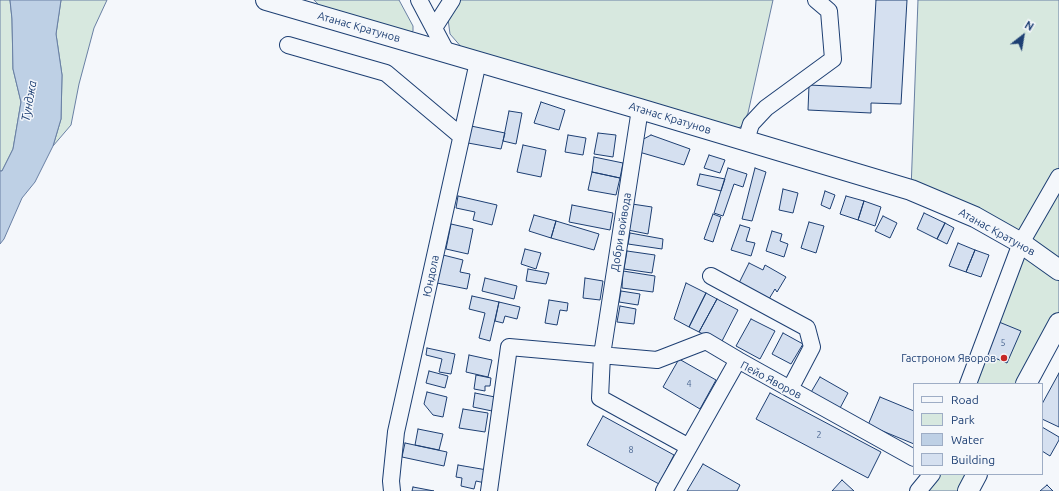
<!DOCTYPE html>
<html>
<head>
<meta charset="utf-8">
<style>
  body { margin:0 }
  #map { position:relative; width:1059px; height:491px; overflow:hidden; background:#f4f7fb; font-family:Ubuntu,sans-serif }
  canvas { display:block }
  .legend { position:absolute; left:913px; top:383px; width:130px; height:92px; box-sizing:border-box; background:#f4f7fb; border:1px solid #9eadc5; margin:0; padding:5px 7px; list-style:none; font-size:12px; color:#1d3f73 }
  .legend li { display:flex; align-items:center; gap:8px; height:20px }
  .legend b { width:20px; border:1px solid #9eadc5 }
  .north { position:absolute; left:1003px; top:16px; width:40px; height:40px; -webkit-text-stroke:3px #f4f7fb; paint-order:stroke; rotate:31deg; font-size:11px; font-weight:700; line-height:16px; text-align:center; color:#1d3f73 }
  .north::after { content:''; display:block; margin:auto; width:14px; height:18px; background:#1d3f73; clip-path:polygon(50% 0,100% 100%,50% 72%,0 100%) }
</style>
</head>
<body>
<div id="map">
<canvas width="1059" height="491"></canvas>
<ul class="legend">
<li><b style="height:5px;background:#f4f7fb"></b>Road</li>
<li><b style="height:11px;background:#d7e8df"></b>Park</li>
<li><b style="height:11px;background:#bed0e5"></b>Water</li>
<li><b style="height:11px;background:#d5e0f0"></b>Building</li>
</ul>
<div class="north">N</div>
</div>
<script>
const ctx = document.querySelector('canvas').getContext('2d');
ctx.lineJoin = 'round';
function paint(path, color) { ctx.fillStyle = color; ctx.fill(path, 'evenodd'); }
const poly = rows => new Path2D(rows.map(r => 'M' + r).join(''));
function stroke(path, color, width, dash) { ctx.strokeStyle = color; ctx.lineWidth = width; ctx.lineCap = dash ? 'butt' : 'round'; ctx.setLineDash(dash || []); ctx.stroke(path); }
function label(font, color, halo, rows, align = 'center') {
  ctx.font = font + ' Ubuntu,sans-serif'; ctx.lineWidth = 3; ctx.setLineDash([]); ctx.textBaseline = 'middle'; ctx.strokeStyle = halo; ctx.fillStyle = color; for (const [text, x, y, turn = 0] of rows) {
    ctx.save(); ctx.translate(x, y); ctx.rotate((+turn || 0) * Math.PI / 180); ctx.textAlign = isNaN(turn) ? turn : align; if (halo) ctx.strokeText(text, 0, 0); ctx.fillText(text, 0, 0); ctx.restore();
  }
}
const green = poly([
  [0,0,10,0,12,19,13,69,21,102,13,149,2,171,0,171,0,0],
  [61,0,107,0,94,28,79,84,71,125,53,146,61,119,62,75,56,34,61,0],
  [314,0,399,0,413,26,413,31,409,36,320,6,314,0],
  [459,0,773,0,748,113,742,126,731,132,463,49,450,34,448,19,459,0],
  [918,0,1059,0,1059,323,1026,384,968,384,1021,243,911,190,918,0],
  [932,474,977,474,968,491,918,491,932,474]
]);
const water = poly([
  [10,0,61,0,56,34,62,75,61,119,53,146,35,182,22,198,4,239,0,244,0,171,2,171,13,149,21,102,13,69,12,19,10,0]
]);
const building = poly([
  [876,0,907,0,901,104,871,103,871,113,808,110,809,85,871,88,876,0],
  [541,102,565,110,559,130,534,123,541,102],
  [509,111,522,113,516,144,503,141,509,111],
  [471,126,505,133,501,149,468,143,471,126],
  [598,133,616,135,613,157,594,154,598,133],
  [568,135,586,138,583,155,565,152,568,135],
  [651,135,690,149,684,165,639,152,640,141,651,135],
  [523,145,546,150,541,177,517,172,523,145],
  [709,155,725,160,720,173,704,168,709,155],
  [594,157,623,163,620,178,592,172,594,157],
  [728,168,747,174,743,187,734,184,723,216,714,213,728,168],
  [755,168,766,172,752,221,742,219,755,168],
  [592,172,620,178,616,195,588,190,592,172],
  [700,174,725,179,721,191,697,185,700,174],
  [783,189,798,193,793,213,779,210,783,189],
  [825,191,835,195,830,209,821,205,825,191],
  [458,196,497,205,492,225,473,220,475,212,456,208,458,196],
  [846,196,864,201,858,220,840,214,846,196],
  [864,201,881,207,875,226,858,220,864,201],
  [632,204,652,207,648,234,628,230,632,204],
  [572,205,613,213,610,230,569,222,572,205],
  [924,213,945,223,937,239,917,229,924,213],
  [713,214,721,217,713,242,704,239,713,214],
  [534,215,556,221,551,238,529,231,534,215],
  [883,216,897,223,890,238,875,231,883,216],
  [556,221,599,234,594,250,551,238,556,221],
  [809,222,824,226,816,253,801,248,809,222],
  [945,223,954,228,947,244,937,239,945,223],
  [451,224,473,229,468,254,446,249,451,224],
  [740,225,750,228,746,241,755,243,751,256,731,250,740,225],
  [772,231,782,234,780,241,788,244,784,257,766,251,772,231],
  [630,233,663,239,662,249,628,244,630,233],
  [958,243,975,250,966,272,949,266,958,243],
  [525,249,541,253,536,269,521,264,525,249],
  [975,250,989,255,981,277,966,272,975,250],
  [627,251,655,255,652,273,624,269,627,251],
  [443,255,463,260,460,272,470,274,467,289,437,283,443,255],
  [749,263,763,270,765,265,786,277,777,292,775,289,769,299,739,283,749,263],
  [528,269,549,273,546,284,526,281,528,269],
  [623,271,655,276,653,292,622,288,623,271],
  [485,278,517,286,514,299,482,291,485,278],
  [585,278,603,281,600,300,583,298,585,278],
  [686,283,706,293,689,327,674,319,686,283],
  [621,291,640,294,638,305,619,302,621,291],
  [706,293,717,299,699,332,689,327,706,293],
  [472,296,499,302,490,341,479,338,485,313,469,309,472,296],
  [717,299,738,310,721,343,699,332,717,299],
  [549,300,568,303,567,311,560,310,557,325,545,323,549,300],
  [499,302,520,307,517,319,505,316,503,323,495,321,499,302],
  [620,306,636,309,634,324,617,322,620,306],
  [751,319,775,331,760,359,736,346,751,319],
  [999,322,1021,331,1007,363,985,354,999,322],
  [783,333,803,344,791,364,772,354,783,333],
  [427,348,455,354,451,374,439,372,442,359,426,355,427,348],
  [469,355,492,360,488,377,466,372,469,355],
  [679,359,716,380,700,409,663,387,679,359],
  [429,371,448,376,445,388,426,383,429,371],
  [1059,373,1059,427,1042,419,1042,404,1059,373],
  [476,375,491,378,490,386,485,386,485,391,474,389,476,375],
  [820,377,848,393,839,410,810,394,820,377],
  [427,392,447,397,443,417,433,415,424,404,427,392],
  [475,393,495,397,492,411,473,407,475,393],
  [770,393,881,452,868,478,756,419,770,393],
  [880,397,914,411,914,444,868,425,880,397],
  [463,409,488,413,485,432,459,428,463,409],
  [603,416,674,455,659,484,587,445,603,416],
  [1042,427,1059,437,1059,440,1050,456,1042,451,1042,427],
  [418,429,443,434,439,450,415,445,418,429],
  [405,443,447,452,444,466,402,457,405,443],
  [703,464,740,485,737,491,687,491,703,464],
  [458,465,487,470,485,483,476,481,474,489,461,486,462,478,456,477,458,465],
  [842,480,854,491,832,491,842,480],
  [1047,485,1053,491,1040,491,1047,485],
  [413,487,434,491,412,491,413,487]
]);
const minor = poly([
  [419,0,447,53],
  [434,28,452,0],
  [288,45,386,73,461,136],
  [640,109,602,355,600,398,689,447],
  [746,140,751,124,766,108,833,59,829,11,816,0],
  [711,276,807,328,812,347,790,389],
  [968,384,1021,243,1059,177],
  [392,491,391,481,396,432,478,62],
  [489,491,509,347,657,360,706,341,738,360],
  [664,491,738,360,914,458],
  [918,491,932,474]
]);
const major = poly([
  [266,0,640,109,911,190,975,217,1021,243,1059,270],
  [1026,384,1059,323],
  [968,491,977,474]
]);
const markers = [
  [1004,358,4,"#c62828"]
];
const numberNames = [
  ["5",1003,343],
  ["4",689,384],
  ["2",819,435],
  ["8",631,450]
];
const streetNames = [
  ["Атанас Кратунов",359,27,16],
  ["Атанас Кратунов",670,118,17],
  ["Добри войвода",621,232,-81],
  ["Атанас Кратунов",997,232,29],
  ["Юндола",431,276,-78],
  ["Пейо Яворов",771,380,28]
];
const poiNames = [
  ["Гастроном Яворов",996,358]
];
const waterNames = [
  ["Тунджа",29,101,-80]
];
paint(green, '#d7e8df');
stroke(green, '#687fa3', 1);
paint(water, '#bed0e5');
stroke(water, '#687fa3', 1);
paint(building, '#d5e0f0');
stroke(building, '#1d3f73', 1);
stroke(minor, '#1d3f73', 18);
stroke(major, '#1d3f73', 22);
stroke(minor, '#f4f7fb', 16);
stroke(major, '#f4f7fb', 20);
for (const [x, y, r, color] of markers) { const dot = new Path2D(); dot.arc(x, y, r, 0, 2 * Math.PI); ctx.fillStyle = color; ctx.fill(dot); stroke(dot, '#f4f7fb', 1.5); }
label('9px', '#4b6792', null, numberNames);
label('11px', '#1d3f73', '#f4f7fb', streetNames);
label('11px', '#1d3f73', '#f4f7fb', poiNames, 'right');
label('italic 12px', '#1d3f73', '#f4f7fb', waterNames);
</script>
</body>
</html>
